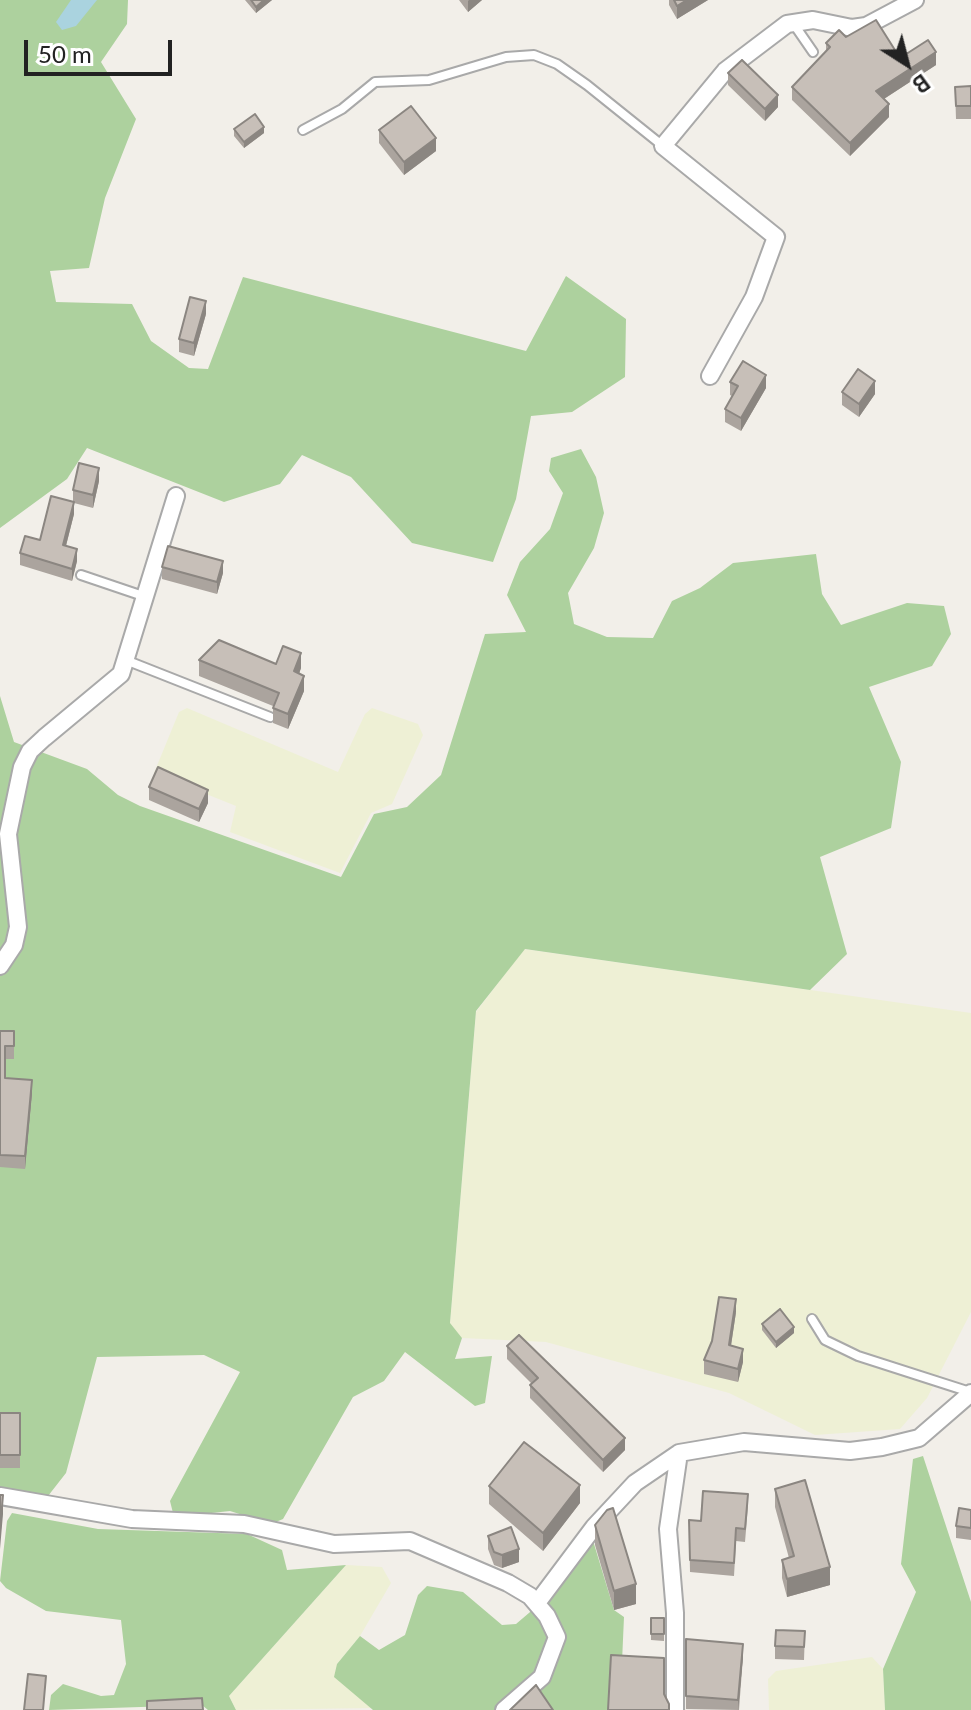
<!DOCTYPE html>
<html>
<head>
<meta charset="utf-8">
<style>
  body { margin:0 }
  #map { position:relative; width:971px; height:1710px; overflow:hidden; background:#f2efe9; font-family:Lato,sans-serif }
  canvas { display:block }
  .north { position:absolute; left:867px; top:24px; width:80px; height:80px; -webkit-text-stroke:6px #fff; paint-order:stroke; rotate:144deg; font-size:22px; font-weight:700; line-height:32px; text-align:center; color:#222 }
  .north::after { content:''; display:block; margin:auto; width:28px; height:36px; background:#222; clip-path:polygon(50% 0,100% 100%,50% 72%,0 100%) }
  .scale { position:absolute; left:24px; top:40px; width:148px; height:36px; box-sizing:border-box; border:4px solid #222; border-top:0; padding-left:10px; font-size:24px; line-height:28px; white-space:nowrap; color:#222; -webkit-text-stroke:6px #fff; paint-order:stroke }
</style>
</head>
<body>
<div id="map">
<canvas width="971" height="1710"></canvas>
<div class="north">B</div>
<div class="scale">50 m</div>
</div>
<script>
const ctx = document.querySelector('canvas').getContext('2d');
ctx.lineJoin = 'round';
function paint(path, color) { ctx.fillStyle = color; ctx.fill(path, 'evenodd'); }
const poly = rows => new Path2D(rows.map(r => 'M' + r).join(''));
function stroke(path, color, width, dash) { ctx.strokeStyle = color; ctx.lineWidth = width; ctx.lineCap = dash ? 'butt' : 'round'; ctx.setLineDash(dash || []); ctx.stroke(path); }
const farmland = poly([
  [187,708,338,772,365,714,372,708,418,724,423,735,392,804,371,813,340,873,230,832,236,806,154,773,179,712],
  [524,949,971,1013,971,1312,927,1398,900,1429,815,1435,729,1393,546,1342,462,1338,450,1324,476,1012],
  [346,1565,382,1567,391,1583,360,1636,337,1664,375,1708,236,1710,229,1696],
  [872,1657,883,1669,885,1710,769,1710,768,1679,776,1671]
]);
const forest = poly([
  [0,0,128,0,127,24,101,62,136,119,105,198,89,268,50,271,56,302,132,304,151,341,189,368,208,369,243,277,526,351,566,276,626,319,625,377,572,412,531,416,516,499,493,562,412,543,351,477,302,455,280,484,224,502,87,448,67,479,0,528],
  [581,449,596,477,604,513,594,548,568,593,574,624,607,637,653,638,672,601,700,588,733,563,816,554,822,594,841,625,907,603,944,606,951,634,932,666,869,687,901,762,891,828,820,857,847,954,810,990,525,949,476,1011,450,1323,462,1338,455,1359,492,1356,485,1403,475,1406,405,1352,384,1381,353,1397,283,1519,271,1524,230,1511,174,1517,170,1501,240,1372,204,1355,97,1357,66,1473,48,1496,0,1489,0,696,14,742,87,769,118,795,140,806,341,877,374,814,407,807,441,775,485,634,526,632,507,595,520,562,550,529,563,493,549,471,551,458],
  [923,1456,971,1602,971,1710,885,1710,883,1669,916,1592,901,1564,913,1459],
  [12,1513,98,1529,247,1534,282,1550,287,1570,346,1565,229,1696,236,1710,208,1710,202,1705,49,1710,51,1695,63,1684,101,1696,114,1695,126,1664,121,1620,46,1611,6,1588,0,1581,7,1521],
  [591,1534,614,1610,624,1617,622,1662,609,1710,373,1710,334,1677,337,1664,360,1636,379,1650,405,1635,418,1595,427,1586,463,1592,502,1625,516,1624,543,1601]
]);
const water = poly([
  [71,0,97,0,76,26,62,30,56,22]
]);
const lane = poly([
  [793,23,813,52],
  [303,130,342,109,375,82,429,80,506,57,534,55,557,64,587,85,663,146],
  [81,575,146,597],
  [128,661,270,717],
  [812,1319,825,1340,858,1356,970,1392]
]);
const street = poly([
  [710,376,754,297,776,237,663,146,725,71,787,24,813,20,852,28,866,26,915,0],
  [0,966,14,945,18,927,8,834,22,767,30,751,44,738,121,674,176,496],
  [0,1496,132,1519,244,1524,334,1544,410,1541,508,1583,530,1596,547,1616,557,1637,542,1677,504,1710],
  [537,1603,594,1527,635,1483,679,1453,744,1442,850,1451,882,1447,919,1438,971,1393],
  [675,1710,675,1613,668,1529,679,1453]
]);
const wall = poly([
  [245,0,272,0,256,13],
  [459,0,482,0,468,12],
  [669,0,708,0,677,19,669,5],
  [846,37,900,58,936,65,884,99,889,117,850,156,792,100,792,87,826,52,826,43],
  [728,73,778,107,765,121,728,85],
  [971,86,971,119,956,119,955,87],
  [234,129,264,133,244,148,234,136],
  [379,130,436,151,404,175,379,143],
  [206,314,194,356,179,352,179,339],
  [730,382,766,388,741,431,725,422,725,409,732,396,730,395],
  [842,392,875,394,859,417,842,405],
  [99,481,93,508,74,503,74,514,66,546,77,561,72,581,20,565,20,553,40,540,73,502,73,490],
  [162,567,223,573,217,594,162,579],
  [199,660,276,664,301,668,299,674,304,691,288,729,273,723,273,706,199,676],
  [149,787,208,803,199,822,149,800],
  [0,1031,14,1031,14,1059,5,1059,5,1078,32,1093,25,1169,0,1167],
  [736,1312,731,1346,743,1362,738,1382,704,1374,704,1360],
  [762,1324,794,1333,776,1348,762,1330],
  [507,1346,625,1450,603,1472,530,1398,530,1385,532,1384,507,1359],
  [0,1413,20,1413,20,1468,0,1468],
  [489,1486,580,1503,543,1551,489,1504],
  [775,1489,830,1585,787,1597,782,1578,782,1560,789,1558,775,1507],
  [748,1506,745,1542,736,1541,734,1576,690,1572,689,1520,701,1521],
  [971,1510,971,1540,956,1538,956,1526],
  [595,1525,636,1604,614,1610,595,1545],
  [488,1536,519,1562,502,1568,494,1565,488,1549],
  [651,1618,664,1618,664,1641,651,1640],
  [805,1631,804,1660,775,1659,775,1646],
  [686,1639,743,1657,739,1710,686,1709]
]);
const shadedWall = poly([
  [264,0,272,0,256,13,256,7],
  [469,0,482,0,468,12,468,1],
  [687,0,708,0,677,19,677,6],
  [936,52,936,65,876,104,876,91],
  [778,95,778,107,765,121,765,109],
  [889,104,889,117,850,156,850,143],
  [264,127,264,133,244,148,244,142],
  [436,138,436,151,404,175,404,162],
  [206,301,206,314,194,356,194,343],
  [766,375,766,388,741,431,741,418],
  [875,381,875,394,859,417,859,404],
  [99,468,99,481,93,508,93,495],
  [74,502,74,514,63,557,63,545],
  [77,549,77,561,72,581,72,569],
  [223,561,223,573,217,594,217,582],
  [301,653,301,668,294,687,294,671],
  [304,676,304,691,288,729,288,714],
  [208,790,208,803,199,822,199,809],
  [32,1080,32,1093,25,1169,25,1156],
  [736,1299,736,1312,729,1358,729,1345],
  [794,1327,794,1333,776,1348,776,1342],
  [743,1349,743,1362,738,1382,738,1369],
  [625,1438,625,1450,603,1472,603,1460],
  [580,1485,580,1503,543,1551,543,1533],
  [3,1495,3,1514,0,1549,0,1530],
  [519,1549,519,1562,502,1568,502,1555],
  [830,1567,830,1585,787,1597,787,1579],
  [636,1584,636,1604,614,1610,614,1591],
  [743,1644,743,1657,738,1710,738,1700]
]);
const building = poly([
  [251,0,264,0,256,7,251,0],
  [674,0,687,0,677,6,674,0],
  [876,20,900,58,928,40,936,52,876,91,889,104,850,143,792,87,830,47,826,43,839,30,846,37,876,20],
  [742,60,778,95,765,109,728,73,742,60],
  [971,86,971,106,956,106,955,87,971,86],
  [411,106,436,138,404,162,379,130,411,106],
  [255,114,264,127,244,142,234,129,255,114],
  [190,297,206,301,194,343,179,339,190,297],
  [743,361,766,375,741,418,725,409,738,386,730,382,743,361],
  [858,369,875,381,859,404,842,392,858,369],
  [79,463,99,468,93,495,73,490,79,463],
  [51,496,74,502,63,545,77,549,72,569,20,553,25,536,40,540,51,496],
  [168,546,223,561,217,582,162,567,168,546],
  [219,640,276,664,283,646,301,653,294,671,304,676,288,714,273,708,279,693,199,660,219,640],
  [158,767,208,790,199,809,149,787,158,767],
  [0,1031,14,1031,14,1046,5,1046,5,1078,32,1080,25,1156,0,1155,0,1031],
  [719,1297,736,1299,729,1345,743,1349,738,1369,704,1360,712,1341,719,1297],
  [780,1309,794,1327,776,1342,762,1324,780,1309],
  [519,1335,625,1438,603,1460,530,1385,538,1378,507,1346,519,1335],
  [0,1413,20,1413,20,1455,0,1455,0,1413],
  [524,1442,580,1485,543,1533,489,1486,524,1442],
  [805,1480,830,1567,787,1579,782,1560,794,1556,775,1489,805,1480],
  [703,1491,748,1494,745,1529,736,1528,734,1563,690,1560,689,1520,701,1521,703,1491],
  [0,1495,3,1495,0,1530,0,1495],
  [613,1508,636,1584,614,1591,595,1525,607,1510,613,1508],
  [959,1508,971,1510,971,1528,956,1526,959,1508],
  [511,1527,519,1549,502,1555,494,1552,488,1536,511,1527],
  [651,1618,664,1618,664,1634,651,1634,651,1618],
  [776,1630,805,1631,804,1647,775,1646,776,1630],
  [686,1639,743,1644,738,1700,686,1696,686,1639],
  [611,1655,664,1658,664,1694,669,1704,669,1710,608,1710,611,1655],
  [28,1674,46,1676,43,1710,24,1710,28,1674],
  [536,1685,553,1710,510,1710,536,1685],
  [202,1698,203,1710,147,1710,147,1701,202,1698]
]);
paint(farmland, '#eef0d5');
paint(forest, '#add19e');
paint(water, '#aad3df');
stroke(lane, '#a9a9a9', 12);
stroke(street, '#a9a9a9', 20);
stroke(lane, '#fff', 8);
stroke(street, '#fff', 16);
paint(wall, '#aba49e');
paint(shadedWall, '#8b8681');
paint(building, '#c7bfb8');
stroke(building, '#8b8681', 2);
</script>
</body>
</html>
